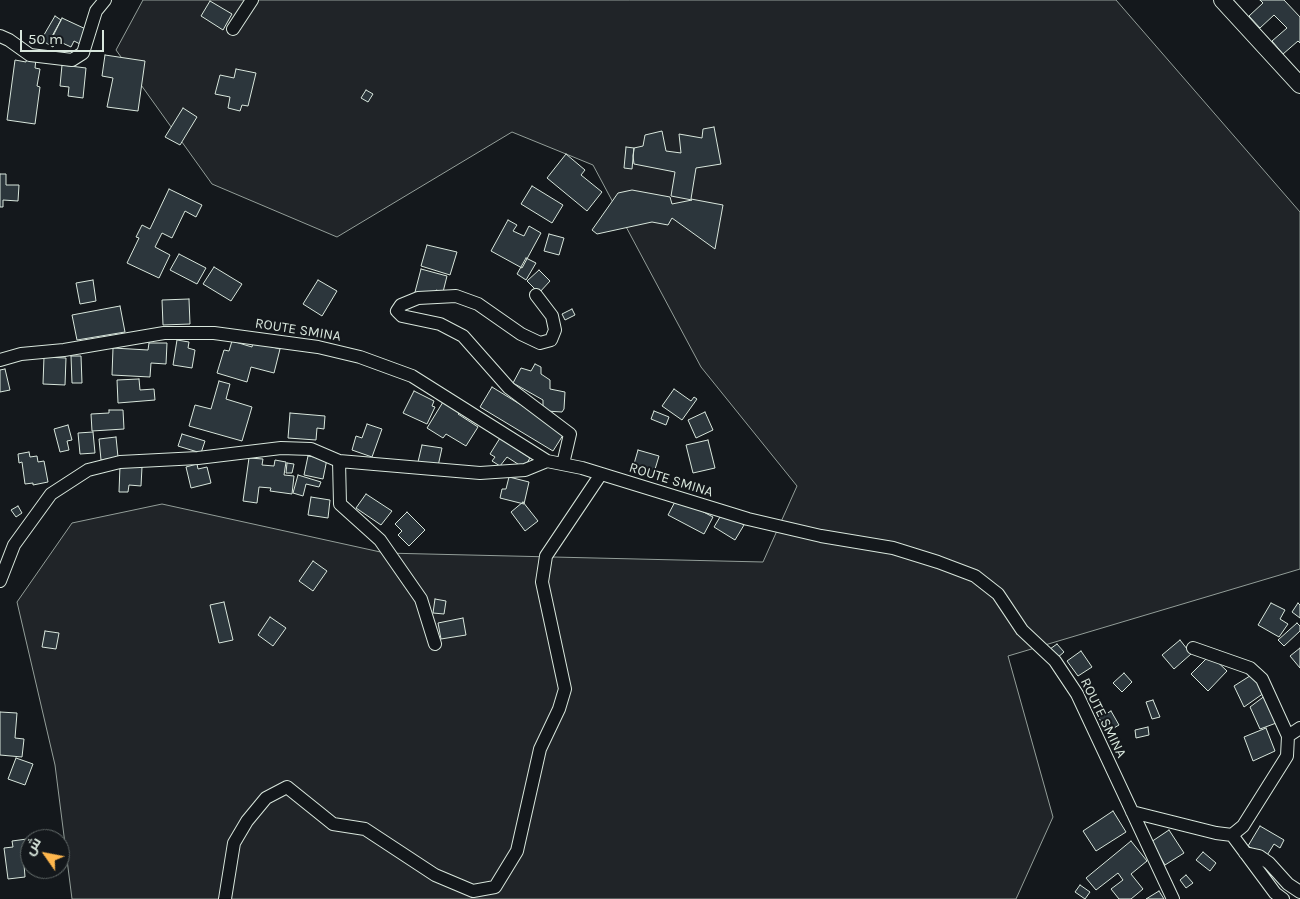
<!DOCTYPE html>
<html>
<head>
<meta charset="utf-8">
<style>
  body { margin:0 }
  #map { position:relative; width:1300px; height:899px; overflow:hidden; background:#14181c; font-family:Karla,Cairo,sans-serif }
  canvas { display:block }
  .north { position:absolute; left:20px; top:829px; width:50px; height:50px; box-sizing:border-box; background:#14181c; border:1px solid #626a69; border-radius:50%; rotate:303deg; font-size:14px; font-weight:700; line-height:20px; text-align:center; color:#d8e6dc }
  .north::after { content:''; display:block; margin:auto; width:18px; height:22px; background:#ffb74d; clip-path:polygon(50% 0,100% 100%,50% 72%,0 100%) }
  .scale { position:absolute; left:20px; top:30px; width:84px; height:22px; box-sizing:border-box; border:2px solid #d8e6dc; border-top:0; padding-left:6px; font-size:15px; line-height:18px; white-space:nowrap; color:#d8e6dc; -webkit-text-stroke:4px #14181c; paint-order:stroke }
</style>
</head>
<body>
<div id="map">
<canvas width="1300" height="899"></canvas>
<div class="north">ش</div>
<div class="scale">50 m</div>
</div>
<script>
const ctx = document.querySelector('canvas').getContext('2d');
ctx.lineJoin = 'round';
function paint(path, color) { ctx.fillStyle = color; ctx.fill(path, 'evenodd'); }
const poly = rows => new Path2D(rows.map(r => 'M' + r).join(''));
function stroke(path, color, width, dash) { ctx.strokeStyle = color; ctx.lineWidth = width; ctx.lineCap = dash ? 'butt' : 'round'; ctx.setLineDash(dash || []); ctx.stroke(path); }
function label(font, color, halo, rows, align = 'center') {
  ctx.font = font + ' Karla,sans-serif'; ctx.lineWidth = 4; ctx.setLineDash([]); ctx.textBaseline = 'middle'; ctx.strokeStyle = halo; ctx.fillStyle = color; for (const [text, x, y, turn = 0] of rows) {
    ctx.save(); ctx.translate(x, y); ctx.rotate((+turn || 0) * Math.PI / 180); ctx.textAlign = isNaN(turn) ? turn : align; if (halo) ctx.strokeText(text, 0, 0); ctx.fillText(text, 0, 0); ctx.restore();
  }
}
const green = poly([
  [143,0,1116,0,1300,212,1300,569,1008,656,1053,817,1016,899,72,899,55,765,17,602,72,523,162,504,385,553,763,562,797,486,701,367,593,165,512,132,337,237,212,184,116,50,143,0]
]);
const building = poly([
  [1260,0,1284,0,1300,17,1300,43,1298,41,1283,54,1272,41,1287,28,1274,15,1260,28,1249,16,1263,3,1260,0],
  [210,1,232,14,223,30,201,16,210,1],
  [55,16,61,20,51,38,56,41,53,47,41,40,55,16],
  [62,18,90,31,82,45,74,41,71,47,52,38,62,18],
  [105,55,145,61,138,111,107,107,113,78,102,76,105,55],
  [27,58,36,59,35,68,40,69,37,86,40,87,35,124,7,120,15,60,26,62,27,58],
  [62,65,86,68,83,98,68,96,69,87,60,86,62,65],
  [236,69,256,73,248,106,242,105,240,111,228,108,230,97,215,94,220,75,234,78,236,69],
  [366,90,373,94,368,102,361,98,366,90],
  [183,108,197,117,180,145,165,137,183,108],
  [714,127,721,164,696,168,691,199,723,205,715,249,672,218,668,225,652,222,597,234,592,230,618,193,632,190,670,197,672,204,692,200,671,196,675,172,634,164,633,156,634,148,643,146,645,135,662,131,666,151,681,153,679,134,702,138,703,129,714,127],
  [626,147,634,148,632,169,624,168,626,147],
  [566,154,585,170,581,175,602,192,587,211,547,178,566,154],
  [0,174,6,174,6,185,19,185,18,201,3,200,3,207,0,207,0,174],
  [532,186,563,205,552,223,521,204,532,186],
  [169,189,202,205,196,217,185,211,172,238,162,233,155,247,170,255,159,278,127,263,139,238,136,237,142,225,150,229,169,189],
  [508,220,517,225,513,231,524,236,529,226,541,233,522,268,491,251,508,220],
  [549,234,564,238,559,255,544,251,549,234],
  [427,245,457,252,450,275,421,266,427,245],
  [179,254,206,268,197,284,170,270,179,254],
  [526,258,536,263,526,280,517,274,526,258],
  [214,267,242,284,231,301,203,284,214,267],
  [421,269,447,276,443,292,436,290,435,296,415,292,421,269],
  [539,270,550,281,539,293,527,281,539,270],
  [93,280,96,301,80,304,76,283,93,280],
  [318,280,337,291,322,316,303,304,318,280],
  [189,299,190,324,163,325,162,300,189,299],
  [120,306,125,332,77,340,72,315,120,306],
  [572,309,575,315,565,320,562,314,572,309],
  [177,340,189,342,188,348,195,350,192,368,173,365,177,340],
  [232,341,252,347,253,342,280,349,274,373,251,367,247,382,217,373,224,350,229,351,232,341],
  [149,343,167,343,166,364,151,363,150,377,112,375,113,348,148,350,149,343],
  [71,356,81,356,82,383,72,383,71,356],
  [44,357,66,358,65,385,43,384,44,357],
  [535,364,541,367,541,374,550,380,550,389,565,392,564,409,562,412,546,411,543,409,543,400,513,383,521,368,531,371,535,364],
  [5,369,10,390,0,392,0,370,5,369],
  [139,379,140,390,154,389,155,400,118,403,117,380,139,379],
  [219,381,230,384,226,399,252,407,242,441,189,426,195,405,211,409,219,381],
  [492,387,565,432,553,451,480,407,492,387],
  [674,389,691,401,694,397,697,399,682,420,662,406,674,389],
  [414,391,434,401,432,406,435,407,427,424,403,413,414,391],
  [443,402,460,412,458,414,478,427,466,446,446,434,443,438,427,428,443,402],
  [109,410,123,410,124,429,92,431,91,414,109,413,109,410],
  [654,411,669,417,666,425,651,419,654,411],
  [705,412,713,430,696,438,688,420,705,412],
  [290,413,325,416,324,429,317,428,316,440,288,438,290,413],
  [367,424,382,429,372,457,352,450,356,436,362,438,367,424],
  [68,425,72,440,67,441,69,450,60,452,54,429,68,425],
  [93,432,95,453,80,454,78,433,93,432],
  [182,434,205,441,201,453,178,446,182,434],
  [116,437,118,457,101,460,99,439,116,437],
  [500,438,530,458,524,468,507,457,500,466,492,461,495,457,490,454,500,438],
  [708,440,715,468,693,473,686,445,708,440],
  [422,445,442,448,438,466,418,462,422,445],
  [638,450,659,456,653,476,632,471,638,450],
  [29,452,30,457,37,456,38,462,44,461,48,482,33,485,33,483,25,484,22,462,19,463,18,454,29,452],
  [308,456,327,459,323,479,304,475,308,456],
  [249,458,263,459,262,465,274,466,275,460,286,462,284,475,294,476,292,494,270,491,271,488,259,487,257,503,243,501,249,458],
  [287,463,294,464,292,473,286,473,287,463],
  [197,464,198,469,207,467,211,483,191,488,186,467,197,464],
  [120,466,142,467,141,486,129,485,128,492,119,492,120,466],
  [298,475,321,482,319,487,306,484,303,496,293,493,298,475],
  [509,477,529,482,524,504,500,498,502,489,506,489,509,477],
  [366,494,392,511,381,525,356,508,366,494],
  [311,497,330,500,328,518,308,515,311,497],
  [677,498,713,517,704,534,668,515,677,498],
  [523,502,538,521,525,531,511,512,523,502],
  [18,506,22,513,16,517,11,510,18,506],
  [407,512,425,530,409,546,398,535,402,531,395,524,407,512],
  [723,512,744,525,735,540,714,527,723,512],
  [313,561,327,571,313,591,299,581,313,561],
  [435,599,446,601,444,614,433,613,435,599],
  [224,602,233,640,219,643,210,605,224,602],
  [1271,603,1285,610,1280,619,1288,624,1279,637,1258,625,1271,603],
  [1298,603,1300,605,1300,618,1292,612,1298,603],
  [270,617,286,628,273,646,258,635,270,617],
  [463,618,466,635,441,639,438,623,463,618],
  [1297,623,1300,626,1300,631,1284,646,1278,640,1297,623],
  [45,631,59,633,56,649,42,647,45,631],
  [1180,640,1191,654,1174,669,1162,655,1180,640],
  [1057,644,1064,652,1057,658,1050,649,1057,644],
  [1300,648,1300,668,1290,656,1300,648],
  [1081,651,1092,667,1078,676,1067,661,1081,651],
  [1210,655,1227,671,1208,691,1191,674,1210,655],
  [1124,673,1132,682,1122,692,1113,683,1124,673],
  [1253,674,1264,693,1244,707,1234,686,1253,674],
  [1266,695,1279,722,1260,729,1250,707,1266,695],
  [1153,700,1160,717,1152,719,1146,702,1153,700],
  [1111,711,1119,725,1107,732,1099,718,1111,711],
  [0,712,17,713,15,738,24,739,22,757,0,755,0,712],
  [1148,727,1149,735,1136,738,1135,730,1148,727],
  [1266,728,1275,751,1253,761,1244,737,1266,728],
  [16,758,33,764,25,785,8,779,16,758],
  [1113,811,1126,832,1096,851,1083,831,1113,811],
  [1260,826,1284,840,1280,848,1274,844,1266,857,1248,846,1260,826],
  [1169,830,1184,853,1165,865,1151,842,1169,830],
  [27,839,29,864,24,864,25,877,8,879,4,848,13,847,12,841,27,839],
  [1131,841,1147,861,1131,874,1143,889,1131,899,1119,899,1111,889,1123,880,1118,873,1096,890,1086,878,1131,841],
  [1203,852,1216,863,1210,871,1196,860,1203,852],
  [1186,875,1193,883,1186,888,1180,880,1186,875],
  [1080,885,1090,892,1085,899,1075,892,1080,885],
  [1159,891,1164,899,1146,899,1159,891]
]);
const minor = poly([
  [233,29,252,0],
  [0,36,9,40,30,55,72,60,83,53,96,11,105,0],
  [536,295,552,316,555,330,551,340,540,343,521,334,478,304,456,296,418,298,401,305,397,311,402,316,440,324,463,336,509,388,570,434,563,464],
  [0,360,21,354,64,350,164,333,214,333,318,347,360,357,412,376,547,461,582,468,748,519,821,536,893,548,938,562,975,576,998,594,1022,630,1055,661,1077,694,1173,899],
  [339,461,340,504,380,540,421,599,435,644],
  [0,581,14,545,51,494,88,470,120,462,198,458,281,448,311,449,339,461,480,473,525,470,547,461],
  [1288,736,1300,728],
  [1132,812,1216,833,1232,835,1243,826,1287,756,1288,736,1262,679,1250,668,1193,648],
  [1232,835,1275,893,1283,899],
  [1245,853,1259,856,1269,863,1288,884,1300,892],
  [225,899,234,843,247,821,266,798,287,787,333,824,365,829,435,875,473,891,495,887,517,851,540,749,559,709,565,689,542,582,546,556,601,474]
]);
const major = poly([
  [1222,0,1300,85]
]);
const streetNames = [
  ["ROUTE SMINA",298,330,9],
  ["ROUTE SMINA",671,480,17],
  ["ROUTE SMINA",1103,718,64]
];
paint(green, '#202428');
stroke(green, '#939e99', 1);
paint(building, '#2c363c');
stroke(building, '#d8e6dc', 1);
stroke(minor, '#d8e6dc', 14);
stroke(major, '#d8e6dc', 18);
stroke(minor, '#14181c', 12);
stroke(major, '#14181c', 16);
label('14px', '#d8e6dc', '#14181c', streetNames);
</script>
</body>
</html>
